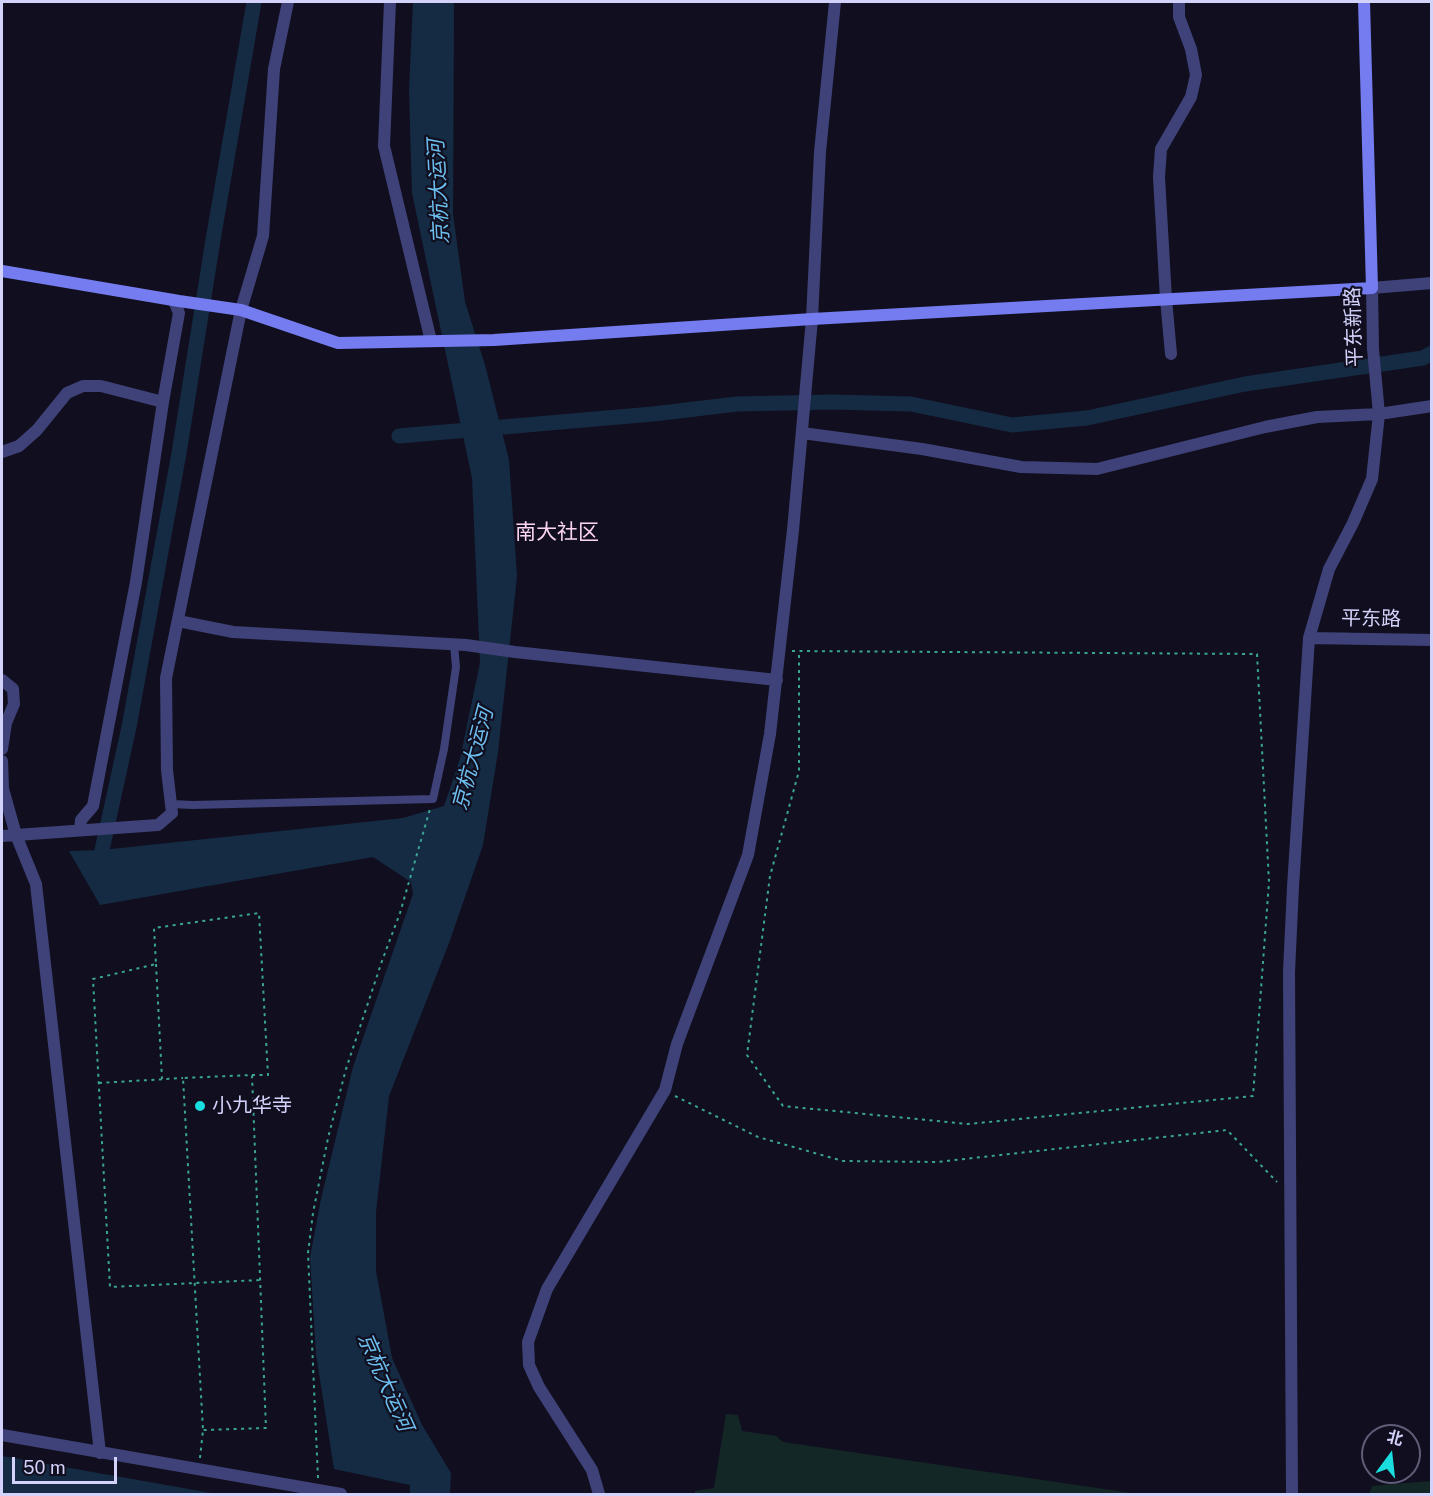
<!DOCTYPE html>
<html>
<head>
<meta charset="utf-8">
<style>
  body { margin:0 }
  #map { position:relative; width:1433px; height:1496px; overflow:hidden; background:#110f1f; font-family:"Public Sans","Noto Sans SC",sans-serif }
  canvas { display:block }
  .frame { position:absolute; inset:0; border:3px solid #d3d2fa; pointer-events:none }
  .north { position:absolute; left:1361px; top:1424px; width:60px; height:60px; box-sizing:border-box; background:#110f1f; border:2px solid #5f5d77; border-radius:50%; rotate:15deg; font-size:16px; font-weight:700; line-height:24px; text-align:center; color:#d3d2fa }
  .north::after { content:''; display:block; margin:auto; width:21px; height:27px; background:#19dddf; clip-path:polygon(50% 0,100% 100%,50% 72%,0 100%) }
  .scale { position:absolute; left:12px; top:1457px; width:105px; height:27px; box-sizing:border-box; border:3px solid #d3d2fa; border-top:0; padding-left:8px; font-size:18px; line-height:21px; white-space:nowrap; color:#d3d2fa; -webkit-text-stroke:4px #110f1f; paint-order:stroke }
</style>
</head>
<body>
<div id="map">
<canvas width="1433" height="1496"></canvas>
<div class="frame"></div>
<div class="north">北</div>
<div class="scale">50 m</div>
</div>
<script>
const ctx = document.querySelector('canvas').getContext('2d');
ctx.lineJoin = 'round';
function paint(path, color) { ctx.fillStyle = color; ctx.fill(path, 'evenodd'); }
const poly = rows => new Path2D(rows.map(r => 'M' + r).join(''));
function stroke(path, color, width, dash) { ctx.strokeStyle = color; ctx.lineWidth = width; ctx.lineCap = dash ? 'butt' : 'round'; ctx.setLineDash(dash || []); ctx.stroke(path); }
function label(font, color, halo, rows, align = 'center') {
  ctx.font = font + ' "Public Sans","Noto Sans SC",sans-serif'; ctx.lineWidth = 4.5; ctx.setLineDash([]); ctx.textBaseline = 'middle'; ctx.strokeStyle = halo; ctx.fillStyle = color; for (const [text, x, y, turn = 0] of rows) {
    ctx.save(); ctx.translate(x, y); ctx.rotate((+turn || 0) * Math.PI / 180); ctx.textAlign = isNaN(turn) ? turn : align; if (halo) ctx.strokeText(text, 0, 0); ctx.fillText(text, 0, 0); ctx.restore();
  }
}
const green = poly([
  [726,1414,738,1415,742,1431,776,1436,783,1442,1138,1494,695,1494,695,1491,714,1488],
  [1431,1481,1431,1494,1369,1494,1372,1486]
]);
const water = poly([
  [413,2,454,2,453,214,465,302,485,365,509,460,517,576,498,752,483,845,449,943,389,1096,376,1212,376,1271,392,1358,422,1425,451,1473,450,1494,410,1494,410,1485,334,1469,316,1354,310,1257,321,1199,353,1067,413,894,411,882,373,857,100,905,69,851,102,850,403,818,444,806,460,759,480,663,472,478,412,193,409,90],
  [2,1456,217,1494,2,1494]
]);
const canal = poly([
  [399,436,653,414,737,404,832,402,911,404,1012,425,1087,418,1245,384,1423,358,1432,353],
  [110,867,108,867,102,850,129,727,179,453,213,240,254,2]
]);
const path = poly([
  [792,651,1257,654,1269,882,1253,1096,968,1124,783,1106,747,1055,770,876,799,771,799,651],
  [156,964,162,1079],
  [252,1075,268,1075,259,913,154,928,156,964,93,979,110,1287,260,1280],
  [99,1083,183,1078],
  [675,1096,758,1137,843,1161,937,1162,1227,1130,1277,1182],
  [200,1458,203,1430,183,1078,252,1075,266,1428,203,1430],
  [318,1478,308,1253,313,1213,328,1138,346,1069,382,961,400,913,430,809]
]);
const lane = poly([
  [171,804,193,805,433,799,444,749,456,667,454,644]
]);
const street = poly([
  [390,2,384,146,431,341],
  [1171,354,1166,299,1159,177,1161,149,1191,97,1196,75,1191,49,1179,17,1179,2],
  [802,433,922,449,1021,467,1097,469,1265,427,1317,417,1379,414,1432,406],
  [2,452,19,446,37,430,67,393,83,386,101,386,163,402],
  [178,621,233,632,466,645,515,652,777,680],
  [1309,638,1432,640],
  [2,680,13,689,14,704,6,723,2,749],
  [2,761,3,789,16,835,36,884,100,1453],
  [80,830,81,820,93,806,136,582,163,402,179,313,174,301],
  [2,836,158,825,172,813,167,770,166,678,241,310,263,236,274,69,288,2],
  [2,1435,341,1494],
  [599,1494,592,1470,539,1387,529,1365,528,1342,547,1289,665,1090,677,1044,748,855,770,734,793,530,812,319,820,152,835,2],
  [1292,1494,1289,972,1293,887,1309,638,1329,569,1353,523,1372,479,1379,414,1373,349,1372,288,1432,283]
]);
const secondary = poly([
  [2,271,179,301,241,310,338,343,494,340,812,319,1372,288,1364,2]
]);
const markers = [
  [200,1106,6,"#19dddf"]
];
const streetNames = [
  ["平东新路",1354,327,-92],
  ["平东路",1371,619,1]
];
const poiNames = [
  ["小九华寺",212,1106]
];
const waterNames = [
  ["京杭大运河",439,192,-93],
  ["京杭大运河",473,759,-75],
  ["京杭大运河",385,1382,66]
];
const neighbourhoodNames = [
  ["南大社区",557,533]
];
paint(green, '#132826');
paint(water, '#152b44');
stroke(canal, '#152b44', 15);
stroke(path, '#3ba595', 2, [3, 4.5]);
stroke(lane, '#3f4279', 8);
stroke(street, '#3f4279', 12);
stroke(secondary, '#747cef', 12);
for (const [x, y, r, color] of markers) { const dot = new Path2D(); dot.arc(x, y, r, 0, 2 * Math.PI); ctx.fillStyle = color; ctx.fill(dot); stroke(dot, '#110f1f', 2); }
label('20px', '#d3d2fa', '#110f1f', streetNames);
label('20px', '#d3d2fa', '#110f1f', poiNames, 'left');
label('italic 21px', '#6cbeee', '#110f1f', waterNames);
label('21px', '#fad4f0', '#110f1f', neighbourhoodNames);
</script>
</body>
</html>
